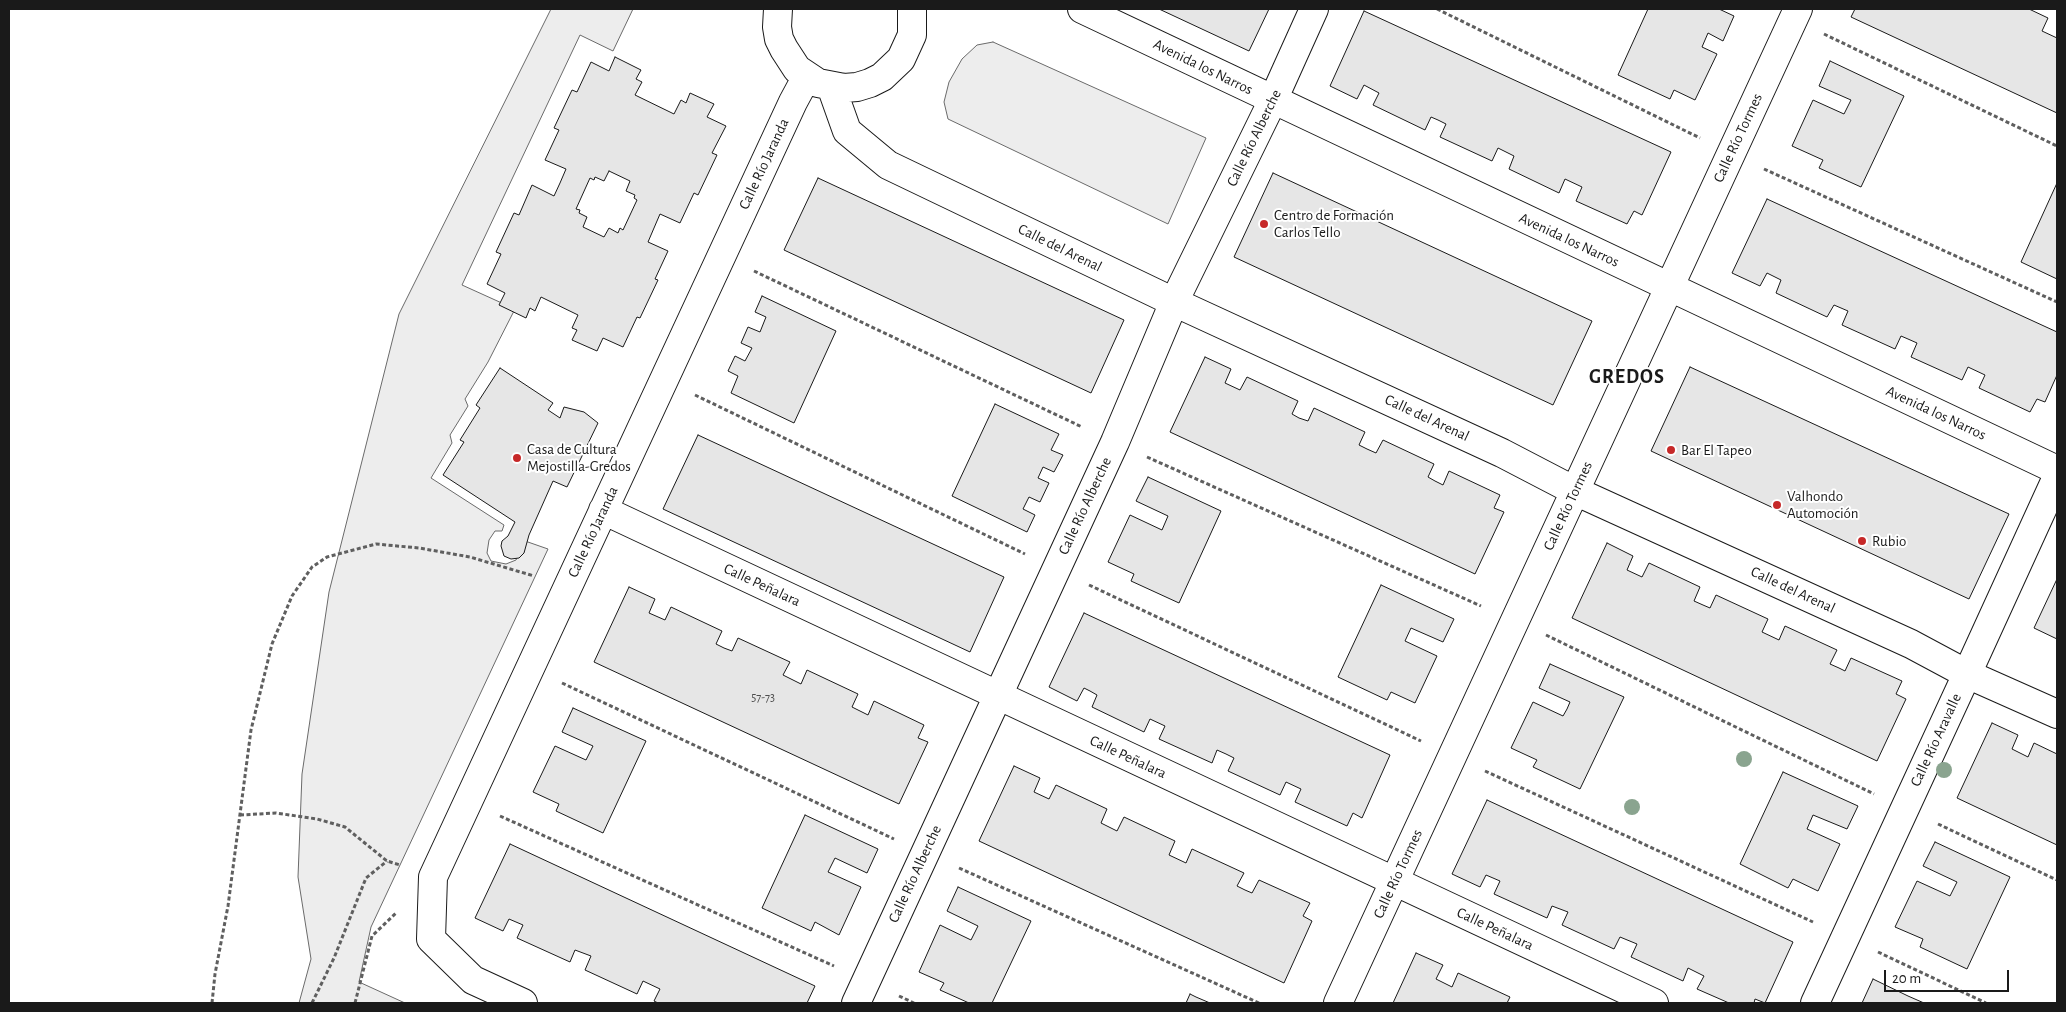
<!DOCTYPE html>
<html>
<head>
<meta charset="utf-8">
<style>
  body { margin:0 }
  #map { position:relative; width:2066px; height:1012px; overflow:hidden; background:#fff; font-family:"Alegreya Sans",sans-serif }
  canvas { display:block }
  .frame { position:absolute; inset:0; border:10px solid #1a1a1a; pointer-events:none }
  .scale { position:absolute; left:1884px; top:970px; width:125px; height:22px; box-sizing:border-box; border:2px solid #1a1a1a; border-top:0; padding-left:6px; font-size:15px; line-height:18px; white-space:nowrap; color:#1a1a1a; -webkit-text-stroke:4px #fff; paint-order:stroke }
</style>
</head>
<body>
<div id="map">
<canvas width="2066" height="1012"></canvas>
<div class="frame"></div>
<div class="scale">20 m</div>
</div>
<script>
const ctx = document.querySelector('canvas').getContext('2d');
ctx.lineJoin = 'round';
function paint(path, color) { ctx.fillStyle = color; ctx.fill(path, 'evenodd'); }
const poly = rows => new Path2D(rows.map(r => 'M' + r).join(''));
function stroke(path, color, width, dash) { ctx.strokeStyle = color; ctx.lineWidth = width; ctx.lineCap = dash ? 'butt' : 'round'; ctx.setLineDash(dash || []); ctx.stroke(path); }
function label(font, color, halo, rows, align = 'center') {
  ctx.font = font + ' "Alegreya Sans",sans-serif'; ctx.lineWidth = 4; ctx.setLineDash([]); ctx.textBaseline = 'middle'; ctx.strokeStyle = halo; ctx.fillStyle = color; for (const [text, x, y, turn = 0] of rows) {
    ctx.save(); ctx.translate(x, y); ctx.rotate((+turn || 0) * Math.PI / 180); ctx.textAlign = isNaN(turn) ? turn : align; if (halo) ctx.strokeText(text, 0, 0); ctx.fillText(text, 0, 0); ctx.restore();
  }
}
const built = poly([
  [551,9,633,9,613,51,580,35,462,285,515,309,488,362,465,399,468,406,450,435,452,443,431,478,504,525,502,531,495,531,489,540,487,553,491,561,506,564,516,560,525,541,548,549,371,927,359,982,405,1003,299,1003,311,959,298,877,302,774,329,592,399,314,551,9],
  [993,42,1206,138,1168,224,948,119,944,102,949,82,962,59,977,45,993,42]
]);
const building = poly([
  [1159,9,1269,9,1249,51,1159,9],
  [1648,9,1719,9,1734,16,1723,41,1708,33,1702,47,1717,54,1695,100,1674,90,1670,99,1618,75,1648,9],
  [1855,9,2029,9,2048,18,2042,31,2057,38,2057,113,1851,17,1855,9],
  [1364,11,1671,152,1642,215,1634,211,1627,224,1576,201,1582,187,1565,179,1559,193,1509,169,1514,156,1498,148,1492,161,1440,137,1446,124,1438,120,1431,117,1425,130,1373,105,1379,93,1364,85,1357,99,1330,86,1364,11],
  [615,57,641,70,636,79,642,82,635,95,674,114,681,100,686,103,690,93,714,104,707,117,726,126,712,153,717,155,698,195,694,193,680,223,660,214,648,242,668,251,655,279,658,280,640,318,637,317,623,347,603,338,597,351,572,340,577,330,572,328,578,315,541,297,535,311,530,308,526,318,499,305,505,293,487,284,501,254,496,252,514,213,519,215,532,185,554,196,560,183,566,169,545,160,559,130,554,128,572,90,577,92,591,62,609,71,615,57],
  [609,171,630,181,626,191,635,195,634,198,637,200,623,230,620,228,618,233,609,228,604,237,583,227,587,217,579,213,580,210,576,209,590,178,594,180,595,177,604,181,609,171],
  [1830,61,1904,96,1861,187,1819,168,1823,160,1792,146,1813,100,1844,114,1851,100,1819,86,1830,61],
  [1273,173,1592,321,1553,405,1234,257,1273,173],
  [818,178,1124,320,1091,393,784,250,818,178],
  [2057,183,2057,279,2021,262,2057,183],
  [1767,199,2057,332,2057,375,2045,402,2037,399,2030,412,1979,388,1985,375,1968,367,1962,380,1911,357,1917,343,1908,339,1901,336,1895,349,1842,325,1848,311,1834,305,1827,317,1776,293,1781,280,1767,273,1760,286,1732,273,1767,199],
  [762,296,836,331,794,423,731,393,738,376,728,371,735,356,745,361,752,348,741,343,748,327,760,332,766,317,755,312,762,296],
  [1205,357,1231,369,1225,383,1240,390,1247,377,1298,401,1292,414,1299,418,1308,421,1314,408,1365,432,1359,445,1367,449,1376,453,1383,440,1434,464,1428,477,1435,481,1443,485,1449,471,1500,495,1494,508,1504,512,1475,574,1170,432,1205,357],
  [1690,367,2009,514,1969,599,1651,451,1690,367],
  [500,368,553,403,548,410,560,418,564,407,584,412,598,423,567,487,553,481,529,535,524,553,519,558,511,559,504,556,501,546,502,541,508,536,515,522,443,475,464,442,460,440,480,408,476,405,500,368],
  [995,404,1059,434,1051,450,1063,455,1054,472,1043,467,1038,478,1049,483,1040,502,1029,497,1023,509,1035,515,1027,532,952,496,995,404],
  [698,435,1004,577,970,652,663,509,698,435],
  [1148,477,1221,511,1179,603,1131,581,1134,574,1108,562,1130,515,1162,530,1168,516,1136,501,1148,477],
  [1607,543,1633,556,1627,570,1642,577,1649,563,1700,587,1694,601,1703,605,1710,608,1716,595,1768,619,1762,632,1779,640,1785,626,1837,650,1830,664,1839,668,1845,671,1851,658,1902,681,1896,694,1906,699,1877,761,1572,618,1607,543],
  [2057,579,2057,639,2034,628,2057,579],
  [1381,585,1454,619,1443,642,1411,628,1405,641,1437,656,1415,703,1391,692,1387,700,1338,677,1381,585],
  [629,587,655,599,649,613,665,620,671,607,722,631,716,644,724,648,732,651,738,638,790,662,783,675,801,684,807,670,858,694,852,707,868,715,874,701,924,725,918,738,928,742,899,804,594,662,629,587],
  [1084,613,1390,755,1362,818,1353,813,1347,826,1295,802,1301,789,1286,782,1280,795,1228,771,1234,758,1226,754,1217,750,1212,763,1159,739,1165,726,1150,719,1144,732,1092,707,1097,695,1090,691,1084,688,1077,701,1049,687,1084,613],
  [1550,664,1624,697,1580,789,1533,767,1537,760,1511,748,1533,702,1563,716,1567,709,1570,702,1539,688,1550,664],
  [573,708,646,741,603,833,556,811,559,804,533,792,555,746,586,760,593,746,562,732,573,708],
  [1992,723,2018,735,2012,749,2028,757,2034,743,2057,754,2057,845,1957,798,1992,723],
  [1014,766,1040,778,1034,792,1049,799,1056,785,1107,809,1101,823,1117,831,1124,817,1175,841,1169,855,1186,863,1192,849,1244,873,1237,886,1245,890,1252,893,1259,880,1310,903,1303,916,1312,921,1284,983,979,841,1014,766],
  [1783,772,1858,806,1847,829,1813,815,1807,829,1840,844,1818,891,1793,879,1788,888,1740,864,1783,772],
  [1487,800,1793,942,1765,1003,1755,999,1754,1003,1729,1003,1697,989,1704,976,1688,968,1683,981,1631,957,1637,944,1620,937,1614,949,1562,925,1568,912,1552,906,1547,918,1494,894,1500,881,1486,875,1480,887,1452,874,1487,800],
  [805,815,878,849,867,873,835,858,828,872,861,887,839,935,815,922,811,931,762,908,805,815],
  [1935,842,2010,877,1967,969,1920,947,1923,939,1895,927,1917,881,1950,896,1957,882,1923,866,1935,842],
  [510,844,815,986,807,1003,658,1003,654,1001,660,989,643,981,637,994,585,970,591,956,575,950,570,962,517,938,523,925,509,919,503,931,475,918,510,844],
  [958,887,1031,921,992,1003,969,1003,940,990,944,983,919,972,940,925,971,940,978,926,947,911,958,887],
  [1416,953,1443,965,1436,979,1452,987,1458,973,1510,997,1507,1003,1393,1003,1416,953],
  [1873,979,1908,996,1924,1003,1862,1003,1873,979],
  [1190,994,1196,997,1210,1003,1186,1003,1190,994]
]);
const path = poly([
  [1437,9,1700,138],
  [1824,34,2057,146],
  [1764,169,2057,302],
  [754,271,1082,427],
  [695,395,1025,554],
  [1147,457,1481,606],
  [1089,585,1421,741],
  [1546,635,1874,794],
  [562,683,894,839],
  [1485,771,1813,922],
  [240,815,276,813,317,819,345,827,387,861,400,865],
  [500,816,834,966],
  [1938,824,2057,880],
  [959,868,1259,1003],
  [1878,952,1986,1003],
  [899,996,914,1003],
  [212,1003,215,974,228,906,251,730,272,644,292,596,312,567,327,557,376,544,419,548,470,557,534,576],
  [312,1003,334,958,366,878,387,861],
  [355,1003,372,936,396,913]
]);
const pedestrian = poly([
  [1174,302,1273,100],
  [1967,674,2057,477]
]);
const minor = poly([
  [778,9,777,27,779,39,784,49,797,69,818,83,844,88,857,87,870,83,882,77,901,59,912,35,912,9],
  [1082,9,2057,470],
  [831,86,847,131,888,165,1174,302,1502,453,1575,491,1911,644,1967,674,2057,714],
  [1273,100,1314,9],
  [603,510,1654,1003],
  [523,1003,473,980,431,939,433,877,793,102,807,76],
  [856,1003,1115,442,1174,302],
  [1338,1003,1798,9],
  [1815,1003,1967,674]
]);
const trees = [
  [1744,759],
  [1944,770],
  [1632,807]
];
const markers = [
  [1264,224,5,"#c62828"],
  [1671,450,5,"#c62828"],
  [517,458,5,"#c62828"],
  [1777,505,5,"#c62828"],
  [1862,541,5,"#c62828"]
];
const numberNames = [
  ["57-73",763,697]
];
const streetNames = [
  ["Avenida los Narros",1203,67,26],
  ["Calle Río Alberche",1254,138,-64],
  ["Calle Río Tormes",1738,138,-65],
  ["Calle Río Jaranda",764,164,-65],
  ["Avenida los Narros",1569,240,25],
  ["Calle del Arenal",1060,248,26],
  ["Avenida los Narros",1936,413,25],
  ["Calle del Arenal",1427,418,25],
  ["Calle Río Alberche",1085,506,-65],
  ["Calle Río Tormes",1568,506,-65],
  ["Calle Río Jaranda",593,532,-65],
  ["Calle Peñalara",762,585,25],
  ["Calle del Arenal",1793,590,25],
  ["Calle Río Aravalle",1936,740,-65],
  ["Calle Peñalara",1128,757,25],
  ["Calle Río Alberche",915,874,-65],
  ["Calle Río Tormes",1398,874,-65],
  ["Calle Peñalara",1495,929,25]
];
const poiNames = [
  ["Centro de Formación",1274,215],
  ["Carlos Tello",1274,232],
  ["Casa de Cultura",527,449],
  ["Mejostilla-Gredos",527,466],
  ["Bar El Tapeo",1681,450],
  ["Valhondo",1787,496],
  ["Automoción",1787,513],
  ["Rubio",1872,541]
];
const districtNames = [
  ["GREDOS",1627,377]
];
paint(built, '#ededed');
stroke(built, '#6a6a6a', 1);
paint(building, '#e6e6e6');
stroke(building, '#1a1a1a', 1);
stroke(pedestrian, '#1a1a1a', 30);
stroke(minor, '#1a1a1a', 30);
stroke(path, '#5f5f5f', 3, [4, 2.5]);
stroke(pedestrian, '#fff', 28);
stroke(minor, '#fff', 28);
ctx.fillStyle = '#8aa48f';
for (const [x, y] of trees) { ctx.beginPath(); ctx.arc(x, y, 8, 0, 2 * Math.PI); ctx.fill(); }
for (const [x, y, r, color] of markers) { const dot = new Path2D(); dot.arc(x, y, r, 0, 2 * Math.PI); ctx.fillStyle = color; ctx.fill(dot); stroke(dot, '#fff', 2); }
label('12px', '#4d4d4d', null, numberNames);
label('15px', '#1a1a1a', '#fff', streetNames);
label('15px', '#1a1a1a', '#fff', poiNames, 'left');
ctx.letterSpacing = '1px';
label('bold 20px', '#1a1a1a', '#fff', districtNames);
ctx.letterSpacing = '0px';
</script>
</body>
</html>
